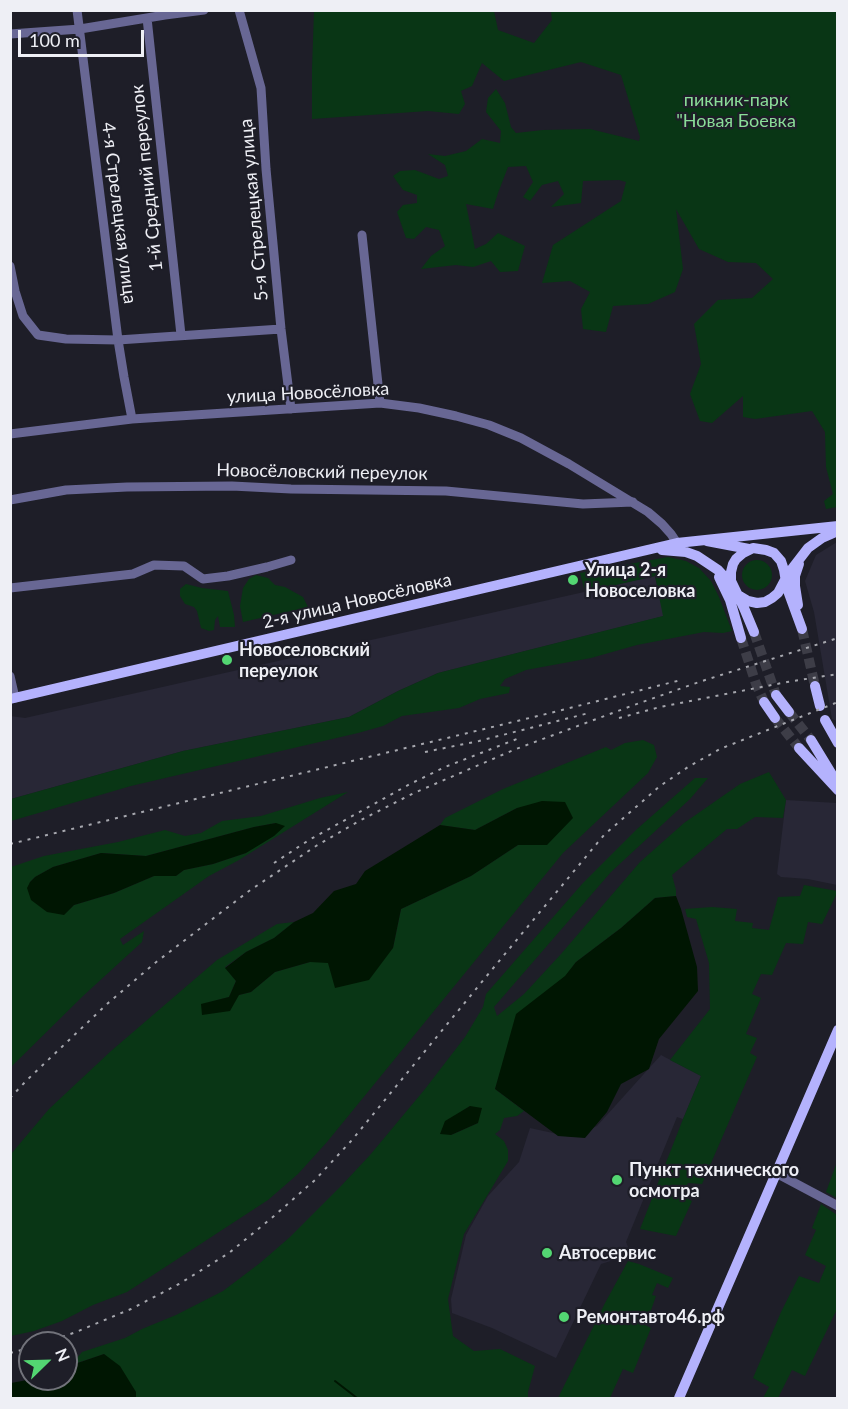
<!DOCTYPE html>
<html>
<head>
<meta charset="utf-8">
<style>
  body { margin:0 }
  #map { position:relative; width:848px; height:1409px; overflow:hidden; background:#1e1e28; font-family:Lato,sans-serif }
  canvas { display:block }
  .frame { position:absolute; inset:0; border:12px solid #eeeff5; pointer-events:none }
  .north { position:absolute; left:18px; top:1331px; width:60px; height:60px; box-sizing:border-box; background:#1e1e28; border:2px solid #71727a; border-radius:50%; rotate:67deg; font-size:16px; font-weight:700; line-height:24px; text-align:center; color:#eeeff5 }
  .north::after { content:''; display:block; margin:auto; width:21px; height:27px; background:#53d672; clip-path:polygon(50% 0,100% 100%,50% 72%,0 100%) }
  .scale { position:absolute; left:18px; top:30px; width:126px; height:27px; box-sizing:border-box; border:3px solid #eeeff5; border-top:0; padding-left:8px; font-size:18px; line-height:21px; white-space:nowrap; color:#eeeff5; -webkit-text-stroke:4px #1e1e28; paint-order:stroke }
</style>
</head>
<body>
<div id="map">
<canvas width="848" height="1409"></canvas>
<div class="frame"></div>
<div class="north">N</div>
<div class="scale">100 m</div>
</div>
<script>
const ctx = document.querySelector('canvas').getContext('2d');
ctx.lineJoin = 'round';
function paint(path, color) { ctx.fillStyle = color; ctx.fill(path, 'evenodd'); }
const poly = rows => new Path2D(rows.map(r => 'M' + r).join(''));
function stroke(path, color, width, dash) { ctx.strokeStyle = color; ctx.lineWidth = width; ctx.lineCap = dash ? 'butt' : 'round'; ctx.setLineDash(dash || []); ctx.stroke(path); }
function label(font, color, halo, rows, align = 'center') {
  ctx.font = font + ' Lato,sans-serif'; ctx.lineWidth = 4.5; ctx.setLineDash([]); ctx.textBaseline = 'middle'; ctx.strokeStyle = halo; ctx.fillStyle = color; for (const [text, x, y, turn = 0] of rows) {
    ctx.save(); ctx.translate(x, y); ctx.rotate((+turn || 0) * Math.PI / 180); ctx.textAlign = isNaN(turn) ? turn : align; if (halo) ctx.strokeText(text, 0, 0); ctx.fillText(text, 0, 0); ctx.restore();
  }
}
const built = poly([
  [837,542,837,721,832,719,814,612,805,581,816,555],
  [655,576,664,616,438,673,398,691,349,717,183,751,11,799,10,716,25,718],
  [786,800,837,803,837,885,808,879,781,877,777,874],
  [661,1055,701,1076,683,1119,677,1117,626,1242,628,1247,623,1257,601,1264,556,1358,492,1328,452,1313,451,1299,466,1235,488,1196,519,1162,530,1128,571,1137,597,1126]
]);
const green = poly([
  [314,11,494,11,498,30,534,43,552,20,551,11,837,11,837,507,826,509,824,501,833,494,826,467,825,432,812,411,755,419,743,417,743,396,712,423,700,421,690,394,701,364,694,324,718,300,752,298,773,279,756,263,728,262,699,249,676,209,683,269,675,292,648,304,613,306,606,332,583,329,581,309,590,292,570,281,542,283,553,245,621,201,626,182,619,180,583,181,581,203,551,207,564,194,558,181,542,185,530,201,523,197,533,182,526,166,508,167,498,193,493,209,466,204,475,249,486,244,498,233,525,246,518,271,500,272,491,261,473,267,456,265,421,269,431,256,445,246,439,230,426,227,414,239,406,238,397,212,403,205,417,203,417,195,403,190,393,176,400,171,415,170,439,179,448,176,445,165,428,154,445,156,466,151,482,139,500,143,501,131,486,112,488,98,496,89,505,103,511,127,516,133,543,130,590,129,639,141,640,137,621,75,581,62,504,81,482,63,472,86,461,91,465,104,459,114,428,111,312,119,312,69],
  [668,557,686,561,699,568,711,581,719,597,732,631,723,633,704,632,637,645,591,658,526,670,505,679,500,686,510,687,509,693,480,699,459,708,402,716,383,726,358,733,131,786,11,821,11,799,183,751,349,717,398,691,438,673,663,616,655,576,585,592,580,573],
  '742 575a15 15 0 1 1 30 0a15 15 0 1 1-30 0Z',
  [256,575,268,578,275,585,285,587,303,597,308,607,243,622,240,606,243,588,249,579],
  [186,584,202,588,228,591,234,615,235,627,220,627,218,616,215,620,214,630,209,631,201,628,197,611,194,607,185,604,180,596,180,589],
  [643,740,654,745,657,757,648,773,563,853,327,1142,298,1174,268,1200,127,1292,93,1305,62,1321,34,1331,11,1336,11,1154,49,1109,111,1051,217,960,277,924,294,922,274,938,246,952,225,967,236,981,229,997,201,1004,239,995,251,992,275,972,310,962,328,962,393,948,401,909,471,876,518,845,547,845,517,808,475,830,440,825,445,818,503,789,606,747,611,750,625,743],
  [769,772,786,800,783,818,755,817,737,829,727,829,672,875,676,890,676,896,655,898,621,928,576,962,566,976,551,988,505,1058,495,1089,524,1111,517,1116,504,1118,500,1130,495,1134,504,1141,508,1150,508,1161,464,1234,448,1299,453,1336,474,1351,500,1349,535,1366,528,1392,528,1398,136,1398,136,1392,104,1354,71,1365,82,1352,125,1338,142,1329,176,1315,223,1291,260,1263,290,1237,341,1186,370,1155,425,1089,465,1037,483,1007,486,994,582,884,637,829,695,778,708,778,690,799,611,872,494,1007,497,1016,524,994,561,954,640,862,684,823,740,784],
  [470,1106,478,1123,451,1135,460,1113],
  [348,792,239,860,209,876,120,939,123,945,144,931,142,942,83,996,11,1067,11,867,44,856,118,842,165,830,185,836,201,833,222,821,261,816,320,798],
  [276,823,246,853,213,864,184,870,176,876,154,876,114,893,74,905,64,914,30,882,35,877,53,867,101,853,146,856,254,827],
  [804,885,837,891,837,893,822,924,808,922,803,944,786,943,772,975,761,974,752,994,761,998,746,1034,757,1038,750,1053,757,1057,702,1184,688,1183,682,1196,692,1201,676,1236,640,1229,683,1119,701,1076,670,1060,710,1009,709,963,696,919,687,917,685,909,712,907,737,909,735,921,753,923,752,928,769,930,778,897,800,896],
  [837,1162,837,1198,826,1192],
  [821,1204,837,1215,837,1309,805,1376,792,1370,778,1398,763,1398,769,1387,753,1378,781,1312,799,1276,819,1283,826,1266,805,1255,816,1230,812,1228],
  [628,1261,639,1264,673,1278,668,1288,657,1283,652,1295,656,1296,650,1313,641,1311,637,1321,651,1328,633,1373,623,1369,610,1398,558,1398,605,1303]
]);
const water = poly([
  [542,801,565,802,573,818,547,845,518,845,471,876,401,909,393,948,369,980,335,988,328,963,310,962,275,972,251,992,239,995,230,1011,202,1015,201,1004,229,997,236,981,225,968,246,952,274,938,294,922,313,913,334,891,356,884,365,871,440,825,475,830,517,808],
  [276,823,285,826,274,836,246,853,213,864,184,870,176,876,154,876,114,893,74,905,64,915,47,912,31,900,27,888,30,882,35,877,53,867,101,853,146,856,254,827],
  [676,896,681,909,697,967,698,991,659,1039,649,1069,621,1084,607,1112,585,1138,558,1136,495,1089,516,1014,565,976,576,962,621,928,655,898],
  [470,1106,482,1108,478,1123,451,1135,440,1134,445,1121],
  [104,1354,120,1366,136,1392,136,1398,11,1398,11,1383,33,1379,66,1379,66,1367]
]);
const stream = poly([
  [335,1381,357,1398]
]);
const majorTunnel = poly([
  [802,629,815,686],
  [754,632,776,695],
  [741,638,756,684,764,702],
  [789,712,811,740],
  [775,718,799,748]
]);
const minor = poly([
  [77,10,118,340,124,377,132,419],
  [239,10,261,88,266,169,281,329,291,409],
  [147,18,181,335],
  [10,34,80,29,165,15,204,10],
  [362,235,380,403],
  [10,266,15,291,23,316,38,335,66,339,118,340,281,329],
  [10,434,132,419,380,403,419,408,456,416,489,425,521,438,569,464,648,512,662,524,671,534,677,543],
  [10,500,66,490,127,487,232,486,291,489,446,491,583,504,633,502],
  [10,588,133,574,154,565,184,566,203,579,228,576,267,567,291,560],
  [10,676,15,698],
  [776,1173,838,1206]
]);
const major = poly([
  [707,541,749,549],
  [662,550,686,552,697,556,718,570,731,584],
  [719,577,730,600,741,638],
  [738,595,748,601,757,603,765,602,772,598,778,593,788,574,808,548,822,538,838,531],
  [798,605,795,586,795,576,799,564],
  [754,632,744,608,731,581,731,572,733,564,736,559,743,553,753,548,766,550,774,553,781,561,784,570,787,588,802,629],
  [815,686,820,706],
  [776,695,789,712],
  [10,699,677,543,838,526],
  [764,702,775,718],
  [825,720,838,743],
  [811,740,836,781],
  [799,748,838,790],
  [679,1398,838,1030]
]);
const rail = poly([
  [619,718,660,707,787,682,838,674],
  [425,752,479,741,589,713],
  [10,844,546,714,681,680],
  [274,863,309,840,410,784,445,767,522,737],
  [10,1098,27,1080,107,1004,155,963,249,891,316,846,359,821,414,793,516,749,634,705,699,682,838,638],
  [45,1343,76,1332,131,1309,179,1284,229,1253,274,1216,315,1180,352,1140,490,972,604,835,660,786,688,767,720,749,838,702],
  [10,1353,30,1348]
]);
const markers = [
  [573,580,6,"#53d672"],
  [227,660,6,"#53d672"],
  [617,1180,6,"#53d672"],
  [547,1253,6,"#53d672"],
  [564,1317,6,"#53d672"]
];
const parkNames = [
  ["пикник-парк",736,100],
  ["\"Новая Боевка",736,121]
];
const streetNames = [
  ["1-й Средний переулок",147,178,-96],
  ["5-я Стрелецкая улица",254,210,-95],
  ["4-я Стрелецкая улица",119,213,83],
  ["улица Новосёловка",308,393,-3],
  ["Новосёловский переулок",322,472,1],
  ["2-я улица Новосёловка",357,601,-13]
];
const poiNames = [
  ["Улица 2-я",585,570],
  ["Новоселовка",585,591],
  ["Новоселовский",239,650],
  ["переулок",239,671],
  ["Пункт технического",629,1170],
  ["осмотра",629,1191],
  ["Автосервис",559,1253],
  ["Ремонтавто46.рф",576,1317]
];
paint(built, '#282736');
paint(green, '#093615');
paint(water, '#001602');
stroke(stream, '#001602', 2);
stroke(majorTunnel, '#3d3d47', 10, [10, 5]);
stroke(minor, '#686794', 9);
stroke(major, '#b4b2fd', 10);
stroke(rail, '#a6a7ae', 2, [3, 6]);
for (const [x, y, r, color] of markers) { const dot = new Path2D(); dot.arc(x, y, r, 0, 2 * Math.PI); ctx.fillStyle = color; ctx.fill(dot); stroke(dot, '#1e1e28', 2); }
label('18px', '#8add98', '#1e1e28', parkNames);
label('18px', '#eeeff5', '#1e1e28', streetNames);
label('bold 18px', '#eeeff5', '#1e1e28', poiNames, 'left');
</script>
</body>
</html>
